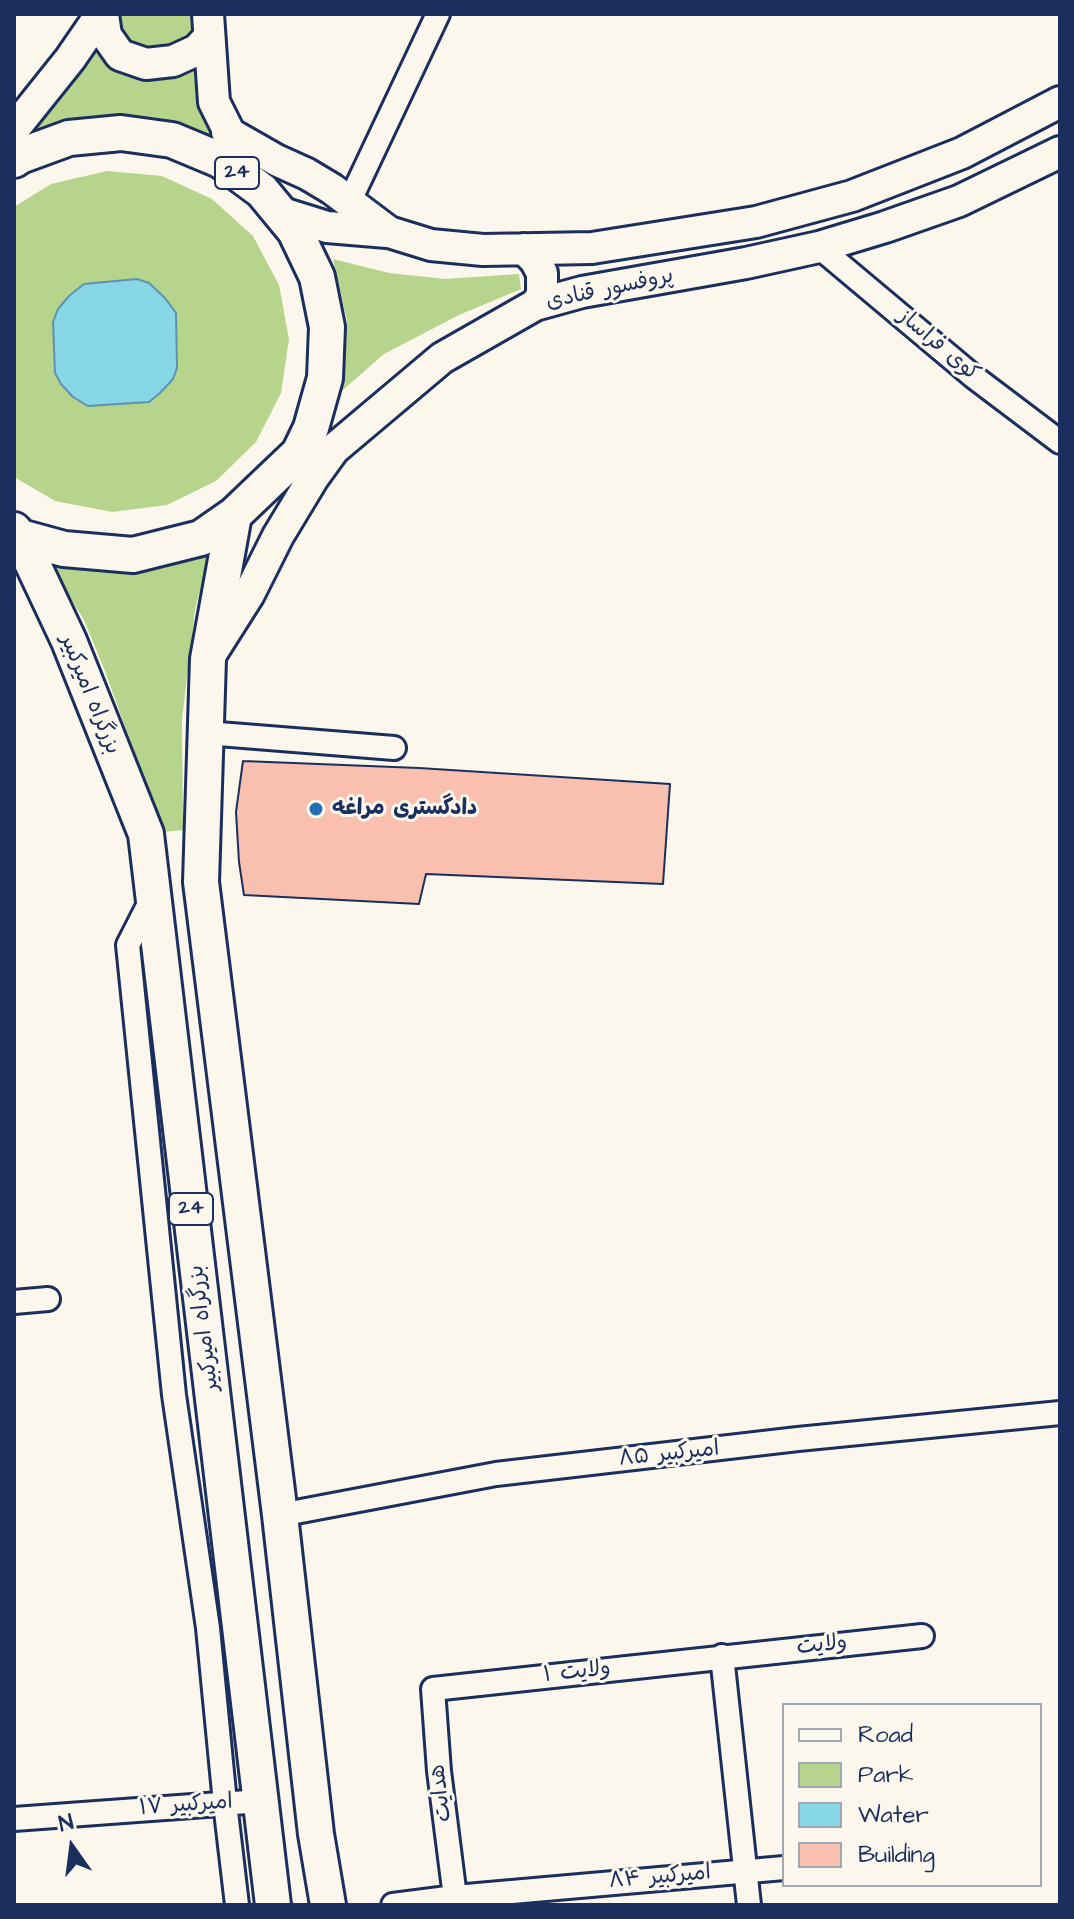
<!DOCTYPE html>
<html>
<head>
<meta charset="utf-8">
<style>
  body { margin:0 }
  #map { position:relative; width:1074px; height:1919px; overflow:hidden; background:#fbf7ec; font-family:"Architects Daughter",sans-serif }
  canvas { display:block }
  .frame { position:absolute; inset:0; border:16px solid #1b2f5e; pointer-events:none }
  .legend { position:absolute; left:782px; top:1703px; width:260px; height:184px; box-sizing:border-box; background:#fbf7ec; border:2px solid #a1a7b3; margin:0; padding:10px 14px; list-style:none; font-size:24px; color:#1b2f5e }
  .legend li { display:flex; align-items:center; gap:16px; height:40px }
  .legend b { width:40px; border:2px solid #a1a7b3 }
  .north { position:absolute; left:32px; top:1807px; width:80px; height:80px; -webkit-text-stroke:6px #fbf7ec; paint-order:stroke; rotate:346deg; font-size:22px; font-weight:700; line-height:32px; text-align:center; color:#1b2f5e }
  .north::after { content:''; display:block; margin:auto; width:28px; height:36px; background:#1b2f5e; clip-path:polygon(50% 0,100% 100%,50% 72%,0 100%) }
</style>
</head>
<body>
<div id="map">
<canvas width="1074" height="1919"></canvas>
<div class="frame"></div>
<ul class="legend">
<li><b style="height:10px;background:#fbf7ec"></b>Road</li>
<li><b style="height:22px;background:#b7d48c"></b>Park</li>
<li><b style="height:22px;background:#88d7e6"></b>Water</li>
<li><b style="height:22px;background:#f9c0af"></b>Building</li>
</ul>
<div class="north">N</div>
</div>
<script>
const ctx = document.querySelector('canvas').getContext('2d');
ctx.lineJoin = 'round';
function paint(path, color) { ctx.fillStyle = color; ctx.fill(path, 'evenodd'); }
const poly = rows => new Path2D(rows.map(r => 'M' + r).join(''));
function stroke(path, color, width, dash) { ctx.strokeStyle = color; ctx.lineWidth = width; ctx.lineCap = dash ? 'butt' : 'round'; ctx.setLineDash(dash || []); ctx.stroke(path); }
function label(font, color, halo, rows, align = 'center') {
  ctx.font = font + ' "Architects Daughter","Playpen Sans Arabic",sans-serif'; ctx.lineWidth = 6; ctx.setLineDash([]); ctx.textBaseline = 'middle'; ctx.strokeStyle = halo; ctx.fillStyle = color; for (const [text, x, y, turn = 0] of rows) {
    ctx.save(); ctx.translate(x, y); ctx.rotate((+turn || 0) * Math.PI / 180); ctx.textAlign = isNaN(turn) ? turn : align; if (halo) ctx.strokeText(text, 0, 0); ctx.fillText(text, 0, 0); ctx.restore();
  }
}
const green = poly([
  [114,14,199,14,193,42,143,53,126,45],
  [95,36,102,51,203,54,237,159,14,140],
  [107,171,162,176,212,199,253,236,279,285,289,339,281,393,256,442,216,481,167,505,112,512,55,501,14,477,14,207,51,184],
  [333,259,389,273,445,279,519,274,521,289,459,315,384,354,336,396,342,368,347,321],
  [210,553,195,609,182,720,183,830,163,832,105,671,84,620,51,567,117,572,156,568]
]);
const water = poly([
  [137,279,149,283,165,298,176,313,177,368,173,379,160,393,149,402,88,406,73,397,61,384,55,373,53,322,58,309,69,296,84,284,137,279]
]);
const building = poly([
  [243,761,419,768,670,784,663,884,426,874,419,904,244,895,239,862,236,812,243,761]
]);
const minor = poly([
  [347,201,354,192,438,14],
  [819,247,974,377,1060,442],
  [206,733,394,748],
  [153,896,128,945,174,1395,208,1628,225,1803,237,1905],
  [14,1302,48,1299],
  [280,1515,496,1474,798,1439,1060,1413],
  [722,1656,749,1905],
  [14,1819,261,1801],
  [455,1897,439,1771,433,1689,922,1636],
  [393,1905,455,1897,784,1868]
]);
const secondary = poly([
  [103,14,106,35,120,55,146,64,173,61,197,50,209,37],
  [208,14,214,102,237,148],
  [14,129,70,59,101,14],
  [227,132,276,160,307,174,332,189,389,232,431,245,483,250,592,248,756,222,852,196,962,153,1060,102],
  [279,212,327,227,387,232],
  [524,249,535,260,542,273,542,296,535,305],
  [211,654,249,594,278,536,313,478,334,449,442,358,535,305,582,292,746,263,819,247,885,227,959,201,1060,152]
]);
const primary = poly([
  [14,160,20,156,69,138,121,133,172,140,220,160,262,191,295,231,317,277,327,327,325,378,311,428,299,453,234,515,201,538,133,555,64,549,20,537,14,530],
  [234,515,208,659,201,882,280,1515,316,1834,328,1905],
  [20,537,69,641,146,834,273,1905]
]);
const markers = [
  [316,809,8,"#1f6fb2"]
];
const shields = [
  [237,173,44],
  [191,1209,44]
];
const shieldNames = [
  ["24",237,173],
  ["24",191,1209]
];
const streetNames = [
  ["پروفسور قنادی",610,290,-12],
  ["کوی فراساز",938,346,40],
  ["بزرگراه امیرکبیر",89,695,68],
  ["بزرگراه امیرکبیر",205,1328,-97],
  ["امیرکبیر ۸۵",669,1455,-6],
  ["ولایت",822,1646,-6],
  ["ولایت ۱",577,1673,-6],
  ["هدایت",442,1793,-97],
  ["امیرکبیر ۱۷",186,1806,-4],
  ["امیرکبیر ۸۴",660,1878,-5]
];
const poiNames = [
  ["دادگستری مراغه",332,809]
];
paint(green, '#b7d48c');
paint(water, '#88d7e6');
stroke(water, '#5c94b0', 2);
paint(building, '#f9c0af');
stroke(building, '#1b2f5e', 2);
stroke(minor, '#1b2f5e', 28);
stroke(secondary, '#1b2f5e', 36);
stroke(primary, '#1b2f5e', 40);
stroke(minor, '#fbf7ec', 22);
stroke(secondary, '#fbf7ec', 30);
stroke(primary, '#fbf7ec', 34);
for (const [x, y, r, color] of markers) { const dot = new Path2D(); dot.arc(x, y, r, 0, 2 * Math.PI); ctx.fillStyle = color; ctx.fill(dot); stroke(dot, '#fbf7ec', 3); }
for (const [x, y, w] of shields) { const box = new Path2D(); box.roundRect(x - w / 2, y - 16, w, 32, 6); ctx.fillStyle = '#fbf7ec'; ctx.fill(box); stroke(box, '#1b2f5e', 2); }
label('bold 20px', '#1b2f5e', null, shieldNames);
label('22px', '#1b2f5e', '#fbf7ec', streetNames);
label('bold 22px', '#1b2f5e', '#fbf7ec', poiNames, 'left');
</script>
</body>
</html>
